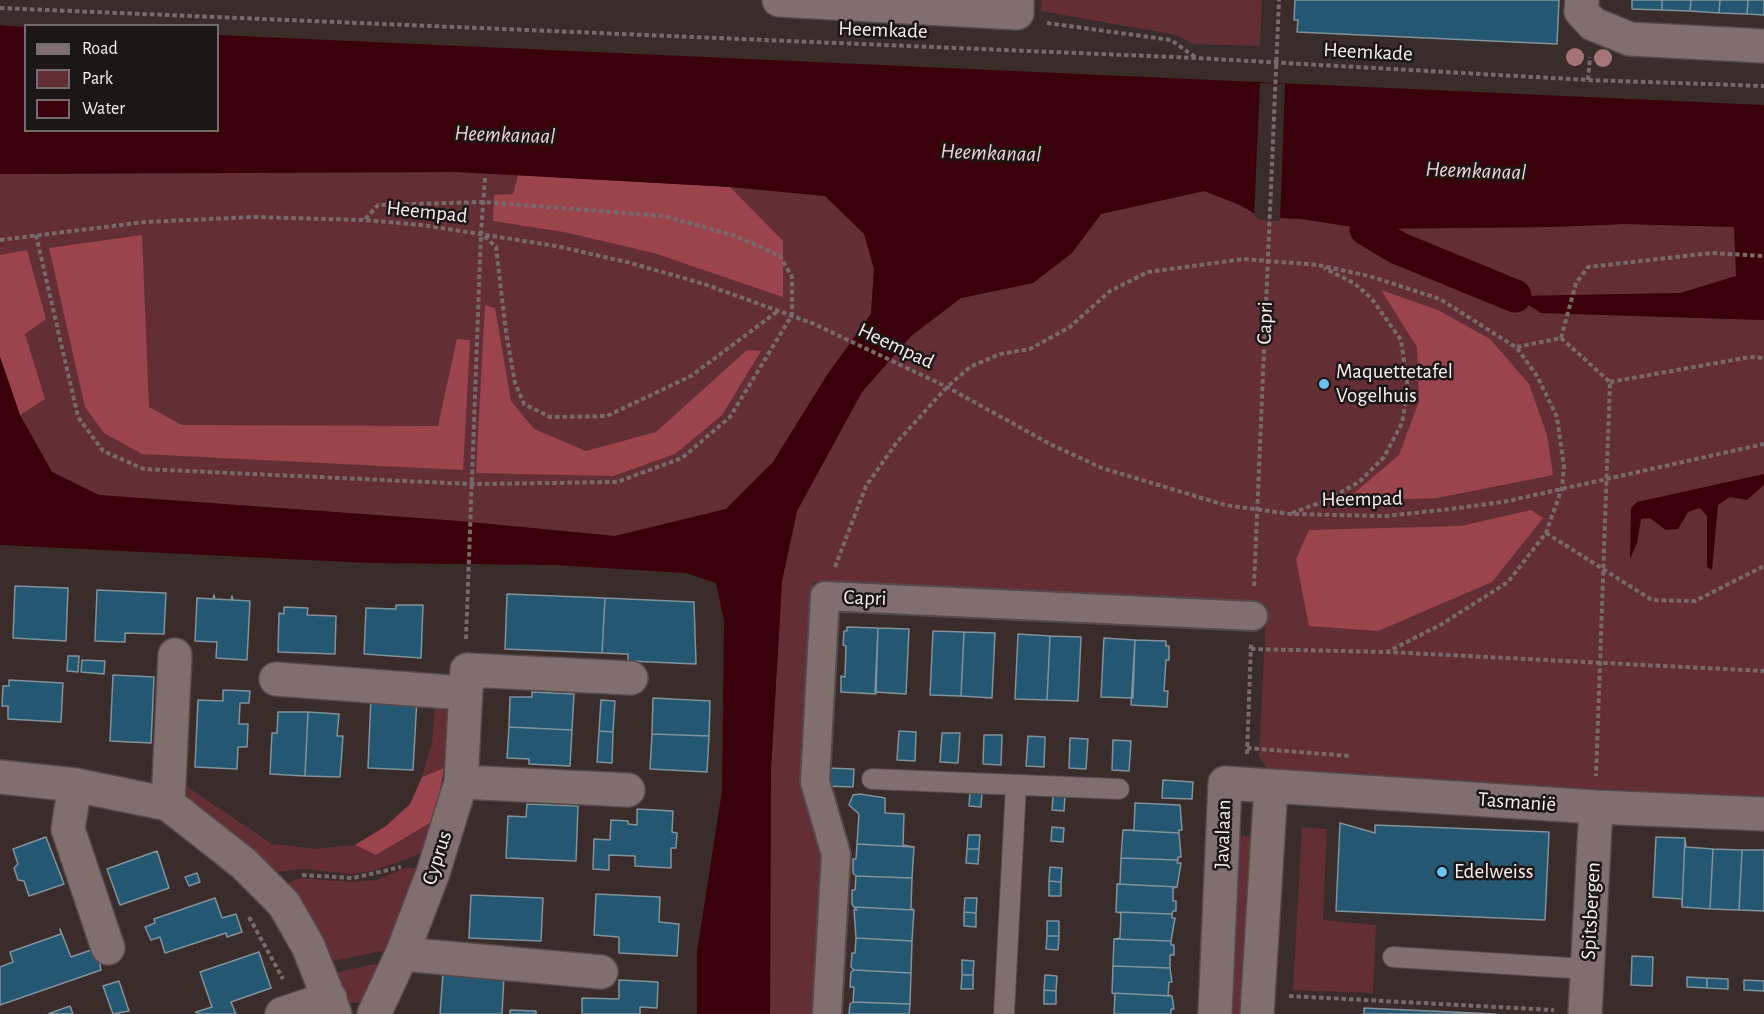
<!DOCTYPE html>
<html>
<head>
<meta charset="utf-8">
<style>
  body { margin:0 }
  #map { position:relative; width:1764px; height:1014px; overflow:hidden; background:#3b2c2c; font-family:"Alegreya Sans",sans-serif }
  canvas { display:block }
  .legend { position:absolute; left:24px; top:24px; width:195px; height:108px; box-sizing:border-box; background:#1d1616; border:2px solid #756d6d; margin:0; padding:8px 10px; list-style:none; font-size:18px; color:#f9efef }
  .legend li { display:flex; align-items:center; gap:12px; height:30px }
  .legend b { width:30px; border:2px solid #756d6d }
</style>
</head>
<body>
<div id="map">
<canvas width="1764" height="1014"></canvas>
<ul class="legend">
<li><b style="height:8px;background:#816f70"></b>Road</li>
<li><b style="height:16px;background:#642f34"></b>Park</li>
<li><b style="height:16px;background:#3a000b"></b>Water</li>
</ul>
</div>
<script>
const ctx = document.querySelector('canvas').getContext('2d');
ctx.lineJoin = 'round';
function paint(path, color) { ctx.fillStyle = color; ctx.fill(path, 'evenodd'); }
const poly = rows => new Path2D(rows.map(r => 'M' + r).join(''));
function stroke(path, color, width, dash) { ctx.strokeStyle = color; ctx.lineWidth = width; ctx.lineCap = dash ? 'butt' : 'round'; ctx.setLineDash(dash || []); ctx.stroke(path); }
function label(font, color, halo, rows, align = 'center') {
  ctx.font = font + ' "Alegreya Sans",sans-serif'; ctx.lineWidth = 5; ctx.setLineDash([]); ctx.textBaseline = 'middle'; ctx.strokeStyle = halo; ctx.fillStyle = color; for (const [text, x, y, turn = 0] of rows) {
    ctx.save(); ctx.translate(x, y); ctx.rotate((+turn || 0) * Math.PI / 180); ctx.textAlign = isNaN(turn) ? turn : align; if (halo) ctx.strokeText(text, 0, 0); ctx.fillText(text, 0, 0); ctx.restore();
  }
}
const green = poly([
  [1042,0,1262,0,1260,46,1193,44,1177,35,1041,11],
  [457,172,730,187,825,196,865,234,874,269,871,314,827,375,773,462,726,509,615,536,459,521,99,495,52,472,20,415,0,357,0,174],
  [1204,191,1240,205,1260,217,1301,219,1366,229,1550,227,1625,224,1734,227,1737,276,1680,293,1516,297,1541,313,1764,320,1764,797,1270,773,1259,756,1266,619,1240,601,813,582,803,786,820,857,812,1014,770,1014,771,769,782,581,797,511,862,392,911,336,961,298,1033,283,1072,253,1101,214],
  [435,701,448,707,444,768,422,777,432,743],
  [180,782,272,844,315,849,355,845,376,855,435,820,425,852,376,870,352,874,304,869,273,872,241,840,192,806],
  [1302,827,1327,829,1323,920,1376,925,1373,993,1293,990],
  [1230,834,1255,837,1248,1014,1222,1014],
  [405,868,415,868,418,872,387,950,333,961,327,958,286,890,289,883,300,878,351,882,377,880],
  [375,964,381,968,368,999,358,1003,342,1002,332,977,339,972]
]);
const forest = poly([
  [518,175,730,187,783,241,783,297,654,253,564,232,493,221,494,195,513,194],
  [142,235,149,407,182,425,438,426,457,339,470,340,463,470,142,454,104,433,85,407,49,248],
  [27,250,46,319,25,334,45,399,20,415,0,357,0,255],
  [1381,290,1438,310,1490,339,1529,384,1547,435,1553,475,1437,498,1345,501,1399,455,1419,401,1417,347],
  [485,305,495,308,511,401,534,429,586,451,656,432,747,350,761,351,722,415,675,454,613,476,476,473],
  [1531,510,1543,518,1492,582,1378,631,1309,626,1296,559,1309,530,1461,526],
  [444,768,435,820,376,855,355,845,386,826,410,804,422,777]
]);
const water = poly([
  [0,25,25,27,26,130,218,130,218,35,1764,105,1764,320,1541,313,1515,296,1680,293,1736,276,1734,227,1625,224,1550,227,1366,229,1301,219,1260,217,1240,205,1204,191,1101,214,1072,253,1033,283,961,298,911,336,862,392,797,511,782,581,771,769,770,1014,697,1014,697,952,722,791,724,621,716,583,686,573,554,565,370,563,0,545,0,357,20,415,52,472,99,495,459,521,615,536,726,509,773,462,827,375,871,314,874,269,864,234,825,196,730,187,457,172,0,174],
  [1764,474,1764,485,1747,500,1730,497,1718,505,1712,570,1707,567,1707,516,1700,508,1688,512,1678,529,1666,530,1650,518,1641,519,1637,543,1630,559,1631,508,1637,502]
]);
const pier = poly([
  [1260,83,1285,84,1280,221,1260,220,1254,216]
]);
const canal = poly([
  [1366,229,1398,248,1515,296]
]);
const building = poly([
  [1295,0,1559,0,1557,44,1297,32,1298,20,1294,20,1295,0],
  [1632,0,1662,0,1662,10,1632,9,1632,0],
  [1662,0,1691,0,1690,11,1662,10,1662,0],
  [1691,0,1720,0,1719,13,1690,11,1691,0],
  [1720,0,1748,0,1747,14,1719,13,1720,0],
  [1748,0,1764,0,1764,15,1747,14,1748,0],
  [15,586,68,588,66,641,13,638,15,586],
  [97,590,166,593,164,634,125,633,125,642,95,641,97,590],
  [507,594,605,598,602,653,505,649,507,594],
  [214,595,215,599,231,600,232,596,233,600,250,601,247,660,216,658,217,642,195,641,197,598,213,599,214,595],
  [605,598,694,602,696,664,628,661,628,654,602,653,605,598],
  [396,605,423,605,421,658,364,654,366,608,396,609,396,605],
  [284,607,308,608,307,615,336,616,335,654,278,652,279,613,284,614,284,607],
  [847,627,878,628,876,694,841,692,841,676,845,677,846,646,843,645,844,631,847,631,847,627],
  [878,628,909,629,906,694,875,692,878,628],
  [933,631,964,632,961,696,930,695,933,631],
  [964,632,995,633,992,698,961,696,964,632],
  [1018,634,1050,636,1047,700,1015,699,1018,634],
  [1050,636,1081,637,1078,701,1047,700,1050,636],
  [1104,638,1135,640,1133,698,1101,697,1104,638],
  [1135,640,1166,641,1166,646,1169,646,1169,660,1166,660,1164,691,1168,691,1167,707,1131,705,1135,640],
  [68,656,79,656,78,672,67,671,68,656],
  [82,660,105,661,104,674,81,672,82,660],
  [113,675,154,677,151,743,110,741,113,675],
  [9,680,63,683,61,722,8,719,8,706,2,706,3,686,9,686,9,680],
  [223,690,250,691,249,703,240,703,239,724,248,724,247,747,238,747,237,769,195,767,198,700,223,701,223,690],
  [532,692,574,694,572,730,509,727,510,697,532,697,532,692],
  [371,696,417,698,413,770,368,768,371,696],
  [653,698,710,701,709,736,652,734,653,698],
  [601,700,615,701,613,732,599,731,601,700],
  [278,712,308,712,305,776,270,774,272,733,277,733,278,712],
  [308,712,339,714,337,736,343,736,340,777,305,776,308,712],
  [509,727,572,730,570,766,529,764,529,759,507,758,509,727],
  [599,731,613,732,612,763,597,762,599,731],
  [899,731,916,732,915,761,897,760,899,731],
  [942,733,960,733,958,763,940,762,942,733],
  [652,734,709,736,707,772,650,769,652,734],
  [984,735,1002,735,1001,765,983,764,984,735],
  [1028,736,1045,737,1044,767,1026,766,1028,736],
  [1070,738,1088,739,1086,769,1069,768,1070,738],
  [1113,740,1131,741,1129,771,1112,770,1113,740],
  [825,768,854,769,853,787,824,786,825,768],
  [1163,780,1193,782,1192,799,1162,798,1163,780],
  [970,792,982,793,981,807,969,806,970,792],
  [860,794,885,798,885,813,904,814,903,845,914,847,857,844,859,814,849,805,853,795,860,794],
  [1053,796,1065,796,1064,811,1052,810,1053,796],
  [1135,803,1180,805,1182,830,1179,830,1179,833,1123,830,1134,830,1135,803],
  [527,804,578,806,576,861,506,858,508,816,526,817,527,804],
  [637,809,673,811,672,832,677,833,676,848,671,848,671,868,635,866,635,856,609,855,609,870,593,869,594,839,610,840,611,820,628,821,628,824,637,825,637,809],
  [1340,823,1375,833,1375,825,1549,832,1545,920,1336,911,1340,823],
  [1052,827,1064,828,1063,842,1051,841,1052,827],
  [1123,830,1179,833,1181,857,1178,857,1178,860,1121,858,1123,830],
  [968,835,980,835,979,849,967,849,968,835],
  [46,837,64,884,29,896,24,881,18,880,14,868,18,864,13,849,46,837],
  [1656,837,1685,838,1682,907,1682,899,1653,897,1656,837],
  [1685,838,1686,847,1713,849,1710,909,1682,907,1685,838],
  [857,844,914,847,912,878,856,876,853,873,853,859,856,859,857,844],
  [967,849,979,849,978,864,966,863,967,849],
  [1713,849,1742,850,1739,910,1710,909,1713,849],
  [1742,850,1764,850,1764,911,1739,910,1742,850],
  [157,851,169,888,120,905,107,869,157,851],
  [1121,858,1178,860,1177,863,1181,863,1177,887,1117,884,1120,884,1121,858],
  [1050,867,1062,868,1061,882,1049,881,1050,867],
  [197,873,200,882,189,886,185,877,197,873],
  [856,876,912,878,911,908,914,910,854,907,852,904,852,890,855,890,856,876],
  [1049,881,1061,882,1061,896,1049,896,1049,881],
  [1117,884,1177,887,1173,888,1173,901,1176,901,1176,911,1173,911,1172,914,1116,912,1117,884],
  [596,894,660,897,659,922,679,924,677,956,619,953,619,937,594,935,596,894],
  [471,895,543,898,541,941,469,938,471,895],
  [215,898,222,918,236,914,242,932,227,937,226,933,165,953,160,937,151,940,145,927,155,923,154,919,215,898],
  [965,898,977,898,976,913,964,912,965,898],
  [854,907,914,910,912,941,856,938,854,910,857,910,854,907],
  [964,912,976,913,976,927,964,926,964,912],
  [1116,912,1172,914,1172,918,1175,918,1171,941,1114,939,1120,938,1121,913,1116,912],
  [1047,921,1059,921,1059,936,1047,936,1047,921],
  [60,929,71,957,97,948,101,970,0,1005,0,967,13,962,10,952,61,934,60,929],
  [1047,936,1059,936,1058,950,1046,949,1047,936],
  [856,938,912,941,911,973,854,970,851,967,852,953,855,953,856,938],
  [1114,939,1171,941,1171,945,1174,945,1174,955,1170,955,1170,968,1113,966,1114,939],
  [259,952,271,988,231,1002,236,1014,197,1014,196,1012,212,1007,200,972,259,952],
  [1632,956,1653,957,1652,986,1631,985,1632,956],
  [962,960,974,961,973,975,962,975,962,960],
  [1113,966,1170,968,1172,982,1169,982,1168,995,1172,996,1112,993,1113,966],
  [854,970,911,973,910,1004,853,1002,854,987,850,987,851,972,854,970],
  [443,973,504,976,502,1014,440,1014,443,973],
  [962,975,973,975,973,989,961,989,962,975],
  [1045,975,1057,976,1056,991,1044,990,1045,975],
  [1687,977,1707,978,1707,988,1687,987,1687,977],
  [1707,978,1728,979,1728,989,1707,988,1707,978],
  [619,980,658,982,657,1008,640,1007,640,1014,582,1014,582,998,619,999,619,980],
  [1744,980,1764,981,1764,991,1744,990,1744,980],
  [119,981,129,1011,113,1014,103,986,119,981],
  [1044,990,1056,991,1056,1004,1044,1004,1044,990],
  [1112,993,1172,996,1174,1009,1171,1009,1171,1014,1114,1014,1115,994,1112,993],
  [853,1002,910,1004,909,1014,849,1014,850,1004,853,1002],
  [70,1006,73,1014,48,1014,70,1006],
  [1364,1008,1496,1014,1364,1014,1364,1008],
  [510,1010,536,1011,536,1014,510,1014,510,1010]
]);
const path = poly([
  [0,8,1196,58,1588,80,1764,86],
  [1047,23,1171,40,1195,57],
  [1588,80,1590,57],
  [485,178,481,233,496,247,506,332,515,383,524,404,550,417,607,416,691,376,778,311],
  [36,235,78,417,103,451,144,469,471,484,617,482,682,458,730,417,792,315,792,277,780,256,733,235,664,216,483,202,378,205,365,219],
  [0,240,145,222,254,217,364,220,422,225,556,246,631,263,704,284,812,323,947,387,1050,444,1102,468,1225,505,1290,514,1386,516,1450,509,1503,502,1764,444],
  [1561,338,1576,283,1588,267,1711,253,1764,256],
  [1517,347,1561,338,1610,382,1596,776],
  [1610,382,1750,357,1764,358],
  [1292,513,1327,500,1359,482,1384,457,1402,423,1408,389,1401,340,1372,299,1354,283,1324,268],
  [1546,533,1652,600,1695,601,1764,566],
  [835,567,866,486,897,442,947,387,970,367,1000,354,1030,349,1070,327,1110,291,1148,272,1244,259,1318,265,1369,276,1440,299,1517,348,1537,376,1557,417,1564,467,1562,488,1546,533,1508,582,1442,624,1387,652],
  [1254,586,1279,0],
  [466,639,481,233],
  [1251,649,1387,652,1764,671],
  [1247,748,1351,756],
  [1247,754,1251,644],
  [302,875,353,878,401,867],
  [249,917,283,979],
  [1289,996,1554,1010]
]);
const service = poly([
  [872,779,1119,789],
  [1393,957,1587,969],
  [1004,1014,1016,785]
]);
const pedestrian = poly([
  [827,1014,836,854,815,782,825,596,1253,616]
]);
const minor = poly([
  [779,0,1017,13,1017,0],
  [1582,0,1581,11,1593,24,1630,39,1764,46],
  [276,679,464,693],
  [0,777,75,785,168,804,243,863,284,904,308,946,335,1014],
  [461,782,628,790],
  [75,785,68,829,108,948],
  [168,804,175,655],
  [402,954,601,972],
  [282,1014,330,998],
  [374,1014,402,954,433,873,461,782,467,670,631,678],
  [1215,1014,1225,783,1596,807,1764,814],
  [1257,1014,1271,786],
  [1585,1014,1596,807]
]);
const trees = [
  [1575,57],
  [1603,58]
];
const markers = [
  [1324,384,6,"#6bc3f2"],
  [1442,872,6,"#6bc3f2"]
];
const streetNames = [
  ["Heemkade",883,30,2],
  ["Heemkade",1368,52,3],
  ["Heempad",427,212,6],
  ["Capri",1265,323,-88],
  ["Heempad",896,346,25],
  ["Heempad",1362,499,-1],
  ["Capri",865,598,2],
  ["Tasmanië",1517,802,4],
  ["Javalaan",1223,834,-88],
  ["Cyprus",437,858,-72],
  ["Spitsbergen",1591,911,-87]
];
const poiNames = [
  ["Maquettetafel",1336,372],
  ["Vogelhuis",1336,396],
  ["Edelweiss",1454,872]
];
const waterNames = [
  ["Heemkanaal",505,135,2],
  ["Heemkanaal",991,153,2],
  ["Heemkanaal",1476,171,2]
];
paint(green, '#642f34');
paint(forest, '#9c444e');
paint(water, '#3a000b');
paint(pier, '#3b2c2c');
stroke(canal, '#3a000b', 33);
paint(building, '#235772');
stroke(building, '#82929b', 1.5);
stroke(service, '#554949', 22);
stroke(pedestrian, '#554949', 32);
stroke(minor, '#554949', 36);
stroke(path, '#776a6a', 4, [4.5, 3]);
stroke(service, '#816f70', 20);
stroke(pedestrian, '#816f70', 28);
stroke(minor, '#816f70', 33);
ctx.fillStyle = '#a47476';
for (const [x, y] of trees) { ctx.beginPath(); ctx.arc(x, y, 9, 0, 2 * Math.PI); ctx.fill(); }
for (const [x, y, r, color] of markers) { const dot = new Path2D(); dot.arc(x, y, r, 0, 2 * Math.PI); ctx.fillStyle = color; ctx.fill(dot); stroke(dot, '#1d1616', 2); }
label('21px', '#f9efef', '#1d1616', streetNames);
label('21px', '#f9efef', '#1d1616', poiNames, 'left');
label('italic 22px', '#eed4d5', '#1d1616', waterNames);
</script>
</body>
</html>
